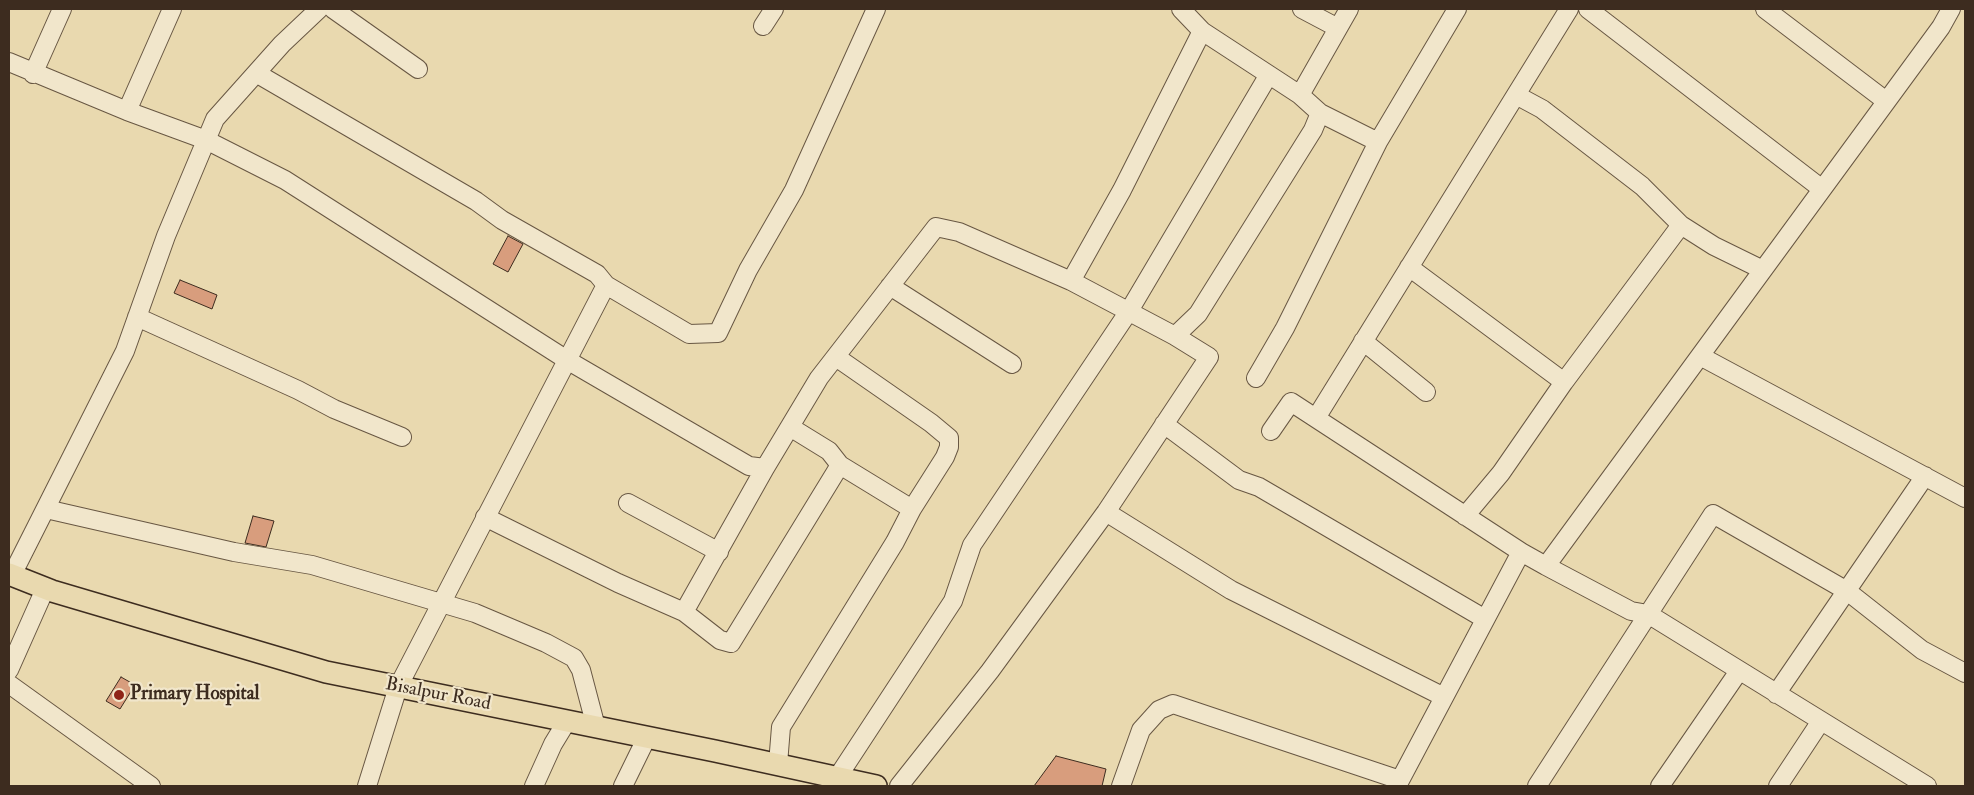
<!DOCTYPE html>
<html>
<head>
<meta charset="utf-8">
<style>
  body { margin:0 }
  #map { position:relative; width:1974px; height:795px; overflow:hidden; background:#e9d9af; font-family:"IM FELL Double Pica",serif }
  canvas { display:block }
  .frame { position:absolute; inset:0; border:10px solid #3d2c1f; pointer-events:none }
</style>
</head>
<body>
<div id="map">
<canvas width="1974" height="795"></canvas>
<div class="frame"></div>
</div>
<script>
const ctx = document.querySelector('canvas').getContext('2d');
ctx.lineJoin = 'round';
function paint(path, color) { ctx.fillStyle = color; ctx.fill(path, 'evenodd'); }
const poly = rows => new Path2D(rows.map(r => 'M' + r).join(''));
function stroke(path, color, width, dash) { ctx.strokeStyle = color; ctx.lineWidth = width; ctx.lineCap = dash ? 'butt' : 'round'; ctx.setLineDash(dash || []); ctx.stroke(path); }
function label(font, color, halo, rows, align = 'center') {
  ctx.font = font + ' "IM FELL Double Pica",serif'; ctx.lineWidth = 4.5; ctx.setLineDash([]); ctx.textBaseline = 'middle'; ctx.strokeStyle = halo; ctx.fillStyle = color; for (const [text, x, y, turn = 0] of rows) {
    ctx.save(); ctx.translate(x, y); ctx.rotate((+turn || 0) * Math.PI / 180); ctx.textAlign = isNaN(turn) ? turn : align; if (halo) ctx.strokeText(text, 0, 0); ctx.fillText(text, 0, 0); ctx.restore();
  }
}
const building = poly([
  [508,236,523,244,508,272,493,264,508,236],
  [180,280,217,295,212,309,174,293,180,280],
  [253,516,274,521,266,547,245,543,253,516],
  [121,677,135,685,120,709,106,701,121,677],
  [1056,756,1106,769,1102,786,1034,786,1056,756]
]);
const minor = poly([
  [333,9,418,69],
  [1181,9,1202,31,1300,95,1320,113,1378,142],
  [1302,9,1338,28],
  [1588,9,1822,189],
  [1765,9,1886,101],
  [763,26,774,9],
  [9,62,127,111,206,140,285,180,567,360,749,466,765,468],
  [256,73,476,201,502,220,597,274,606,285,689,334,718,333,748,270,794,190,876,9],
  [33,74,62,9],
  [1300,95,1349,9],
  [1516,95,1542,109,1642,186,1681,225,1714,246,1763,270],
  [127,111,172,9],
  [1409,267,1564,382],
  [1071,281,1122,190,1202,31],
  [890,286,1012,364],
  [137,317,298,390,334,409,402,437],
  [1175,336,1198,314,1313,130,1320,113],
  [1363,341,1426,392],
  [1700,356,1965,498],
  [1256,378,1285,328,1378,142,1457,9],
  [1316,418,1569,9],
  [1164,424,1239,480,1259,487,1485,619],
  [790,427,829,451,840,465,912,509],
  [1271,431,1291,402,1521,552],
  [628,503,719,552],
  [46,509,234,552,312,565,475,613,546,643,574,658,581,670,596,727],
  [1106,512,1231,590,1444,697],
  [1465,516,1501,473,1564,382,1681,225],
  [485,517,618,583,684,612,720,640,731,643,840,465],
  [1546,566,1631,611,1648,614,1927,786],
  [12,575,125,351,166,236,215,119,282,44,319,9],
  [684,612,765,468,819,378,936,227,959,232,1071,281,1175,336,1209,357,1106,512,990,671,899,786],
  [9,670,45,589],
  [9,684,151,786],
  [1776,694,1925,476],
  [778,764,781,727,895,542,912,509,945,457,949,447,949,438,931,423,836,357],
  [837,778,953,601,972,545,1129,311,1268,76],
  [367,786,398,687,606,285],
  [534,786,553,744,567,721],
  [623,786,647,737],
  [1121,786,1141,730,1159,710,1173,704,1400,780],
  [1397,786,1521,552,1546,566,1941,27,1951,9],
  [1537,786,1713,514,1847,591,1922,650,1965,673],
  [1660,786,1739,671],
  [1778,786,1821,721]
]);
const major = poly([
  [9,574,52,591,326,672,715,751,876,786]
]);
const markers = [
  [119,695,6,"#8f2418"]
];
const poiNames = [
  ["Primary Hospital",130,695]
];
const streetNames = [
  ["Bisalpur Road",438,695,11]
];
paint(building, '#d89d7d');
stroke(building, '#3d2c1f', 1);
stroke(minor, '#685743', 20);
stroke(major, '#3d2c1f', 24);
stroke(minor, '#f1e6cb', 18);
stroke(major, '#e9d9af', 21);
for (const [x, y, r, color] of markers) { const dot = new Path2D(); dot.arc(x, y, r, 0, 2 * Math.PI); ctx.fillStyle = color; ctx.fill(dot); stroke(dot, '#f1e6cb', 2); }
label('bold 19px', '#3d2c1f', '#f1e6cb', poiNames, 'left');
label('19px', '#3d2c1f', '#f1e6cb', streetNames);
</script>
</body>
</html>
